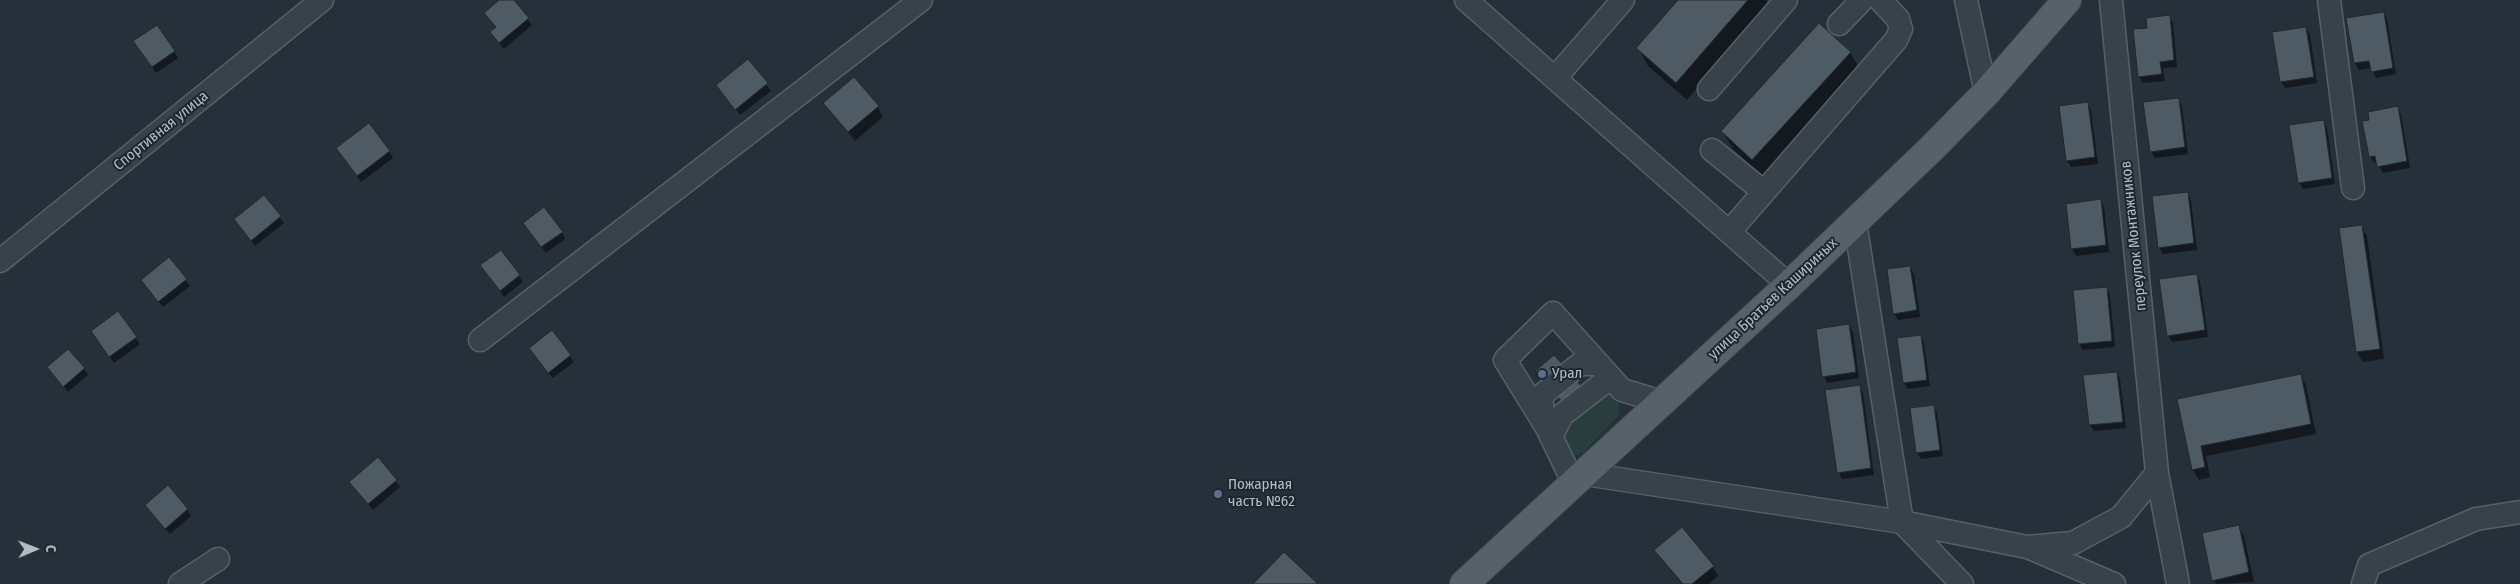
<!DOCTYPE html>
<html>
<head>
<meta charset="utf-8">
<style>
  body { margin:0 }
  #map { position:relative; width:2520px; height:584px; overflow:hidden; background:#25303a; font-family:"Fira Sans Condensed",sans-serif }
  canvas { display:block }
  .north { position:absolute; left:10px; top:524px; width:50px; height:50px; -webkit-text-stroke:4px #1e272f; paint-order:stroke; rotate:89deg; font-size:14px; font-weight:700; line-height:20px; text-align:center; color:#b4bdc6 }
  .north::after { content:''; display:block; margin:auto; width:18px; height:22px; background:#b4bdc6; clip-path:polygon(50% 0,100% 100%,50% 72%,0 100%) }
</style>
</head>
<body>
<div id="map">
<canvas width="2520" height="584"></canvas>
<div class="north">С</div>
</div>
<script>
const ctx = document.querySelector('canvas').getContext('2d');
ctx.lineJoin = 'round';
function paint(path, color) { ctx.fillStyle = color; ctx.fill(path, 'evenodd'); }
const poly = rows => new Path2D(rows.map(r => 'M' + r).join(''));
function stroke(path, color, width, dash) { ctx.strokeStyle = color; ctx.lineWidth = width; ctx.lineCap = dash ? 'butt' : 'round'; ctx.setLineDash(dash || []); ctx.stroke(path); }
function label(font, color, halo, rows, align = 'center') {
  ctx.font = font + ' "Fira Sans Condensed",sans-serif'; ctx.lineWidth = 4; ctx.setLineDash([]); ctx.textBaseline = 'middle'; ctx.strokeStyle = halo; ctx.fillStyle = color; for (const [text, x, y, turn = 0] of rows) {
    ctx.save(); ctx.translate(x, y); ctx.rotate((+turn || 0) * Math.PI / 180); ctx.textAlign = isNaN(turn) ? turn : align; if (halo) ctx.strokeText(text, 0, 0); ctx.fillText(text, 0, 0); ctx.restore();
  }
}
const green = poly([
  [1606,393,1619,399,1619,415,1583,453,1573,456,1562,440,1566,424]
]);
const shadow = poly([
  [501,0,512,0,532,25,504,49,491,32,497,28,486,13],
  [1680,0,1766,0,1769,5,1687,100,1648,66,1638,48],
  [2384,13,2387,19,2396,74,2376,78,2371,68,2359,70,2355,63,2348,19],
  [2169,17,2173,23,2177,67,2163,68,2165,81,2143,83,2139,76,2149,29],
  [2306,28,2310,35,2317,83,2285,88,2281,81],
  [139,48,174,51,178,58,156,73],
  [1850,52,1860,70,1763,177,1733,149,1722,131],
  [748,61,771,91,740,115,717,85],
  [2178,99,2182,106,2188,154,2155,158,2151,151],
  [825,104,878,107,883,117,855,141],
  [2088,104,2091,110,2098,164,2071,167,2067,161],
  [2397,108,2401,114,2410,168,2382,173,2378,162,2374,163,2370,156],
  [2323,121,2327,128,2335,184,2303,189,2299,182],
  [337,148,389,151,393,158,361,182],
  [2187,193,2191,200,2197,250,2163,254,2159,247],
  [264,196,284,223,255,246,235,219],
  [2100,201,2104,207,2109,252,2076,256,2072,249,2067,205],
  [2361,226,2367,236,2384,359,2363,362,2357,352,2340,229],
  [528,229,562,232,565,239,546,253],
  [501,251,523,282,504,297,486,272],
  [1910,267,1914,274,1920,317,1898,320,1894,313],
  [2196,275,2200,281,2208,337,2172,342,2168,335],
  [142,280,186,280,190,286,163,307],
  [2106,288,2110,295,2115,347,2083,350,2079,344],
  [118,313,140,344,114,363,96,338],
  [1849,325,1853,332,1859,378,1827,383,1824,376],
  [1920,336,1924,343,1930,386,1908,389,1904,383],
  [534,354,570,356,574,362,553,378],
  [48,368,84,369,88,375,68,392],
  [2117,373,2120,379,2126,428,2094,431,2090,425],
  [2301,375,2306,385,2316,434,2206,456,2210,477,2199,480,2193,470,2179,400],
  [1859,386,1863,393,1874,475,1842,479,1839,473,1827,391],
  [1933,407,1937,413,1943,456,1921,459,1917,453,1911,409],
  [378,459,400,487,373,510,355,488],
  [146,505,187,509,191,516,170,534],
  [2238,526,2244,536,2254,582,2216,584,2214,580],
  [1656,550,1713,567,1718,576,1709,584,1682,584]
]);
const building = poly([
  [499,0,514,0,529,18,499,43,490,32,496,27,484,13,499,0],
  [1678,0,1748,0,1676,83,1636,48,1678,0],
  [2384,12,2393,68,2371,72,2369,61,2354,63,2346,18,2384,12],
  [2170,15,2174,60,2160,62,2162,74,2138,77,2133,29,2147,28,2146,18,2170,15],
  [1819,23,1851,52,1752,160,1721,131,1819,23],
  [157,25,175,51,152,67,133,41,157,25],
  [2306,27,2314,77,2280,82,2272,32,2306,27],
  [748,59,768,83,735,110,716,85,748,59],
  [854,77,879,106,848,132,823,103,854,77],
  [2179,98,2185,147,2150,152,2143,102,2179,98],
  [2088,102,2095,157,2066,161,2059,106,2088,102],
  [2398,106,2407,161,2377,167,2375,156,2369,157,2362,121,2369,120,2368,112,2398,106],
  [2324,120,2332,178,2298,183,2289,125,2324,120],
  [369,123,390,151,357,176,336,148,369,123],
  [2188,192,2194,243,2158,248,2152,196,2188,192],
  [264,195,281,216,251,241,234,219,264,195],
  [2101,199,2106,245,2071,249,2066,204,2101,199],
  [544,207,563,232,541,247,523,223,544,207],
  [2362,225,2380,349,2356,352,2339,228,2362,225],
  [501,250,520,275,500,291,480,265,501,250],
  [169,257,187,279,158,302,141,280,169,257],
  [1910,266,1917,310,1893,314,1887,269,1910,266],
  [2197,274,2205,330,2167,336,2159,279,2197,274],
  [2107,287,2112,341,2078,344,2073,290,2107,287],
  [118,311,137,337,109,357,91,331,118,311],
  [1849,324,1856,372,1822,377,1816,329,1849,324],
  [552,330,571,355,548,373,529,348,552,330],
  [1921,335,1927,380,1903,383,1897,338,1921,335],
  [68,349,85,368,63,387,47,367,68,349],
  [1554,355,1563,365,1545,382,1535,371,1554,355],
  [1563,365,1582,387,1563,403,1545,382,1563,365],
  [2117,372,2123,422,2089,425,2083,375,2117,372],
  [2301,374,2311,424,2201,446,2205,467,2192,470,2177,399,2301,374],
  [1860,385,1871,468,1837,473,1825,390,1860,385],
  [1934,405,1940,450,1916,453,1910,408,1934,405],
  [378,457,397,480,368,504,349,482,378,457],
  [168,485,188,509,165,529,145,505,168,485],
  [2239,525,2249,572,2212,581,2202,533,2239,525],
  [1682,527,1714,566,1692,584,1683,584,1654,550,1682,527],
  [1284,552,1318,584,1253,584,1284,552]
]);
const minor = poly([
  [1466,0,1789,285],
  [1966,0,1986,93],
  [2111,0,2157,473,2178,584],
  [2329,0,2353,188],
  [1839,24,1862,0],
  [1555,78,1623,0],
  [1709,89,1786,0],
  [1712,150,1764,192],
  [1855,222,1902,522,1962,584],
  [1730,231,1896,40,1901,29,1898,19,1880,0],
  [0,261,322,0],
  [480,340,921,0],
  [1542,420,1542,395,1580,364,1599,364],
  [1551,437,1562,415,1610,378],
  [1585,474,1902,522,2027,547,2073,543,2121,517,2157,473],
  [1574,484,1547,428,1505,360,1553,313,1622,390,1662,402],
  [2030,548,2114,584],
  [180,584,218,559],
  [2363,584,2369,565,2476,519,2520,512]
]);
const major = poly([
  [1464,584,1789,285,1932,148,1986,93,2067,0]
]);
const markers = [
  [1542,374,5,"#5c6f8a"],
  [1218,494,5,"#5c6f8a"]
];
const streetNames = [
  ["Спортивная улица",161,131,-39],
  ["переулок Монтажников",2134,236,-96],
  ["улица Братьев Кашириных",1773,299,-43]
];
const poiNames = [
  ["Урал",1552,374],
  ["Пожарная",1228,485],
  ["часть №62",1228,502]
];
paint(green, '#283d3c');
paint(shadow, '#0007');
paint(building, '#4e5b65');
stroke(building, '#202931', 1);
stroke(minor, '#576068', 25);
stroke(major, '#424b53', 30);
stroke(minor, '#38424a', 22);
stroke(major, '#57616a', 28);
for (const [x, y, r, color] of markers) { const dot = new Path2D(); dot.arc(x, y, r, 0, 2 * Math.PI); ctx.fillStyle = color; ctx.fill(dot); stroke(dot, '#1e272f', 2); }
label('15px', '#b4bdc6', '#1e272f', streetNames);
label('15px', '#b4bdc6', '#1e272f', poiNames, 'left');
</script>
</body>
</html>
